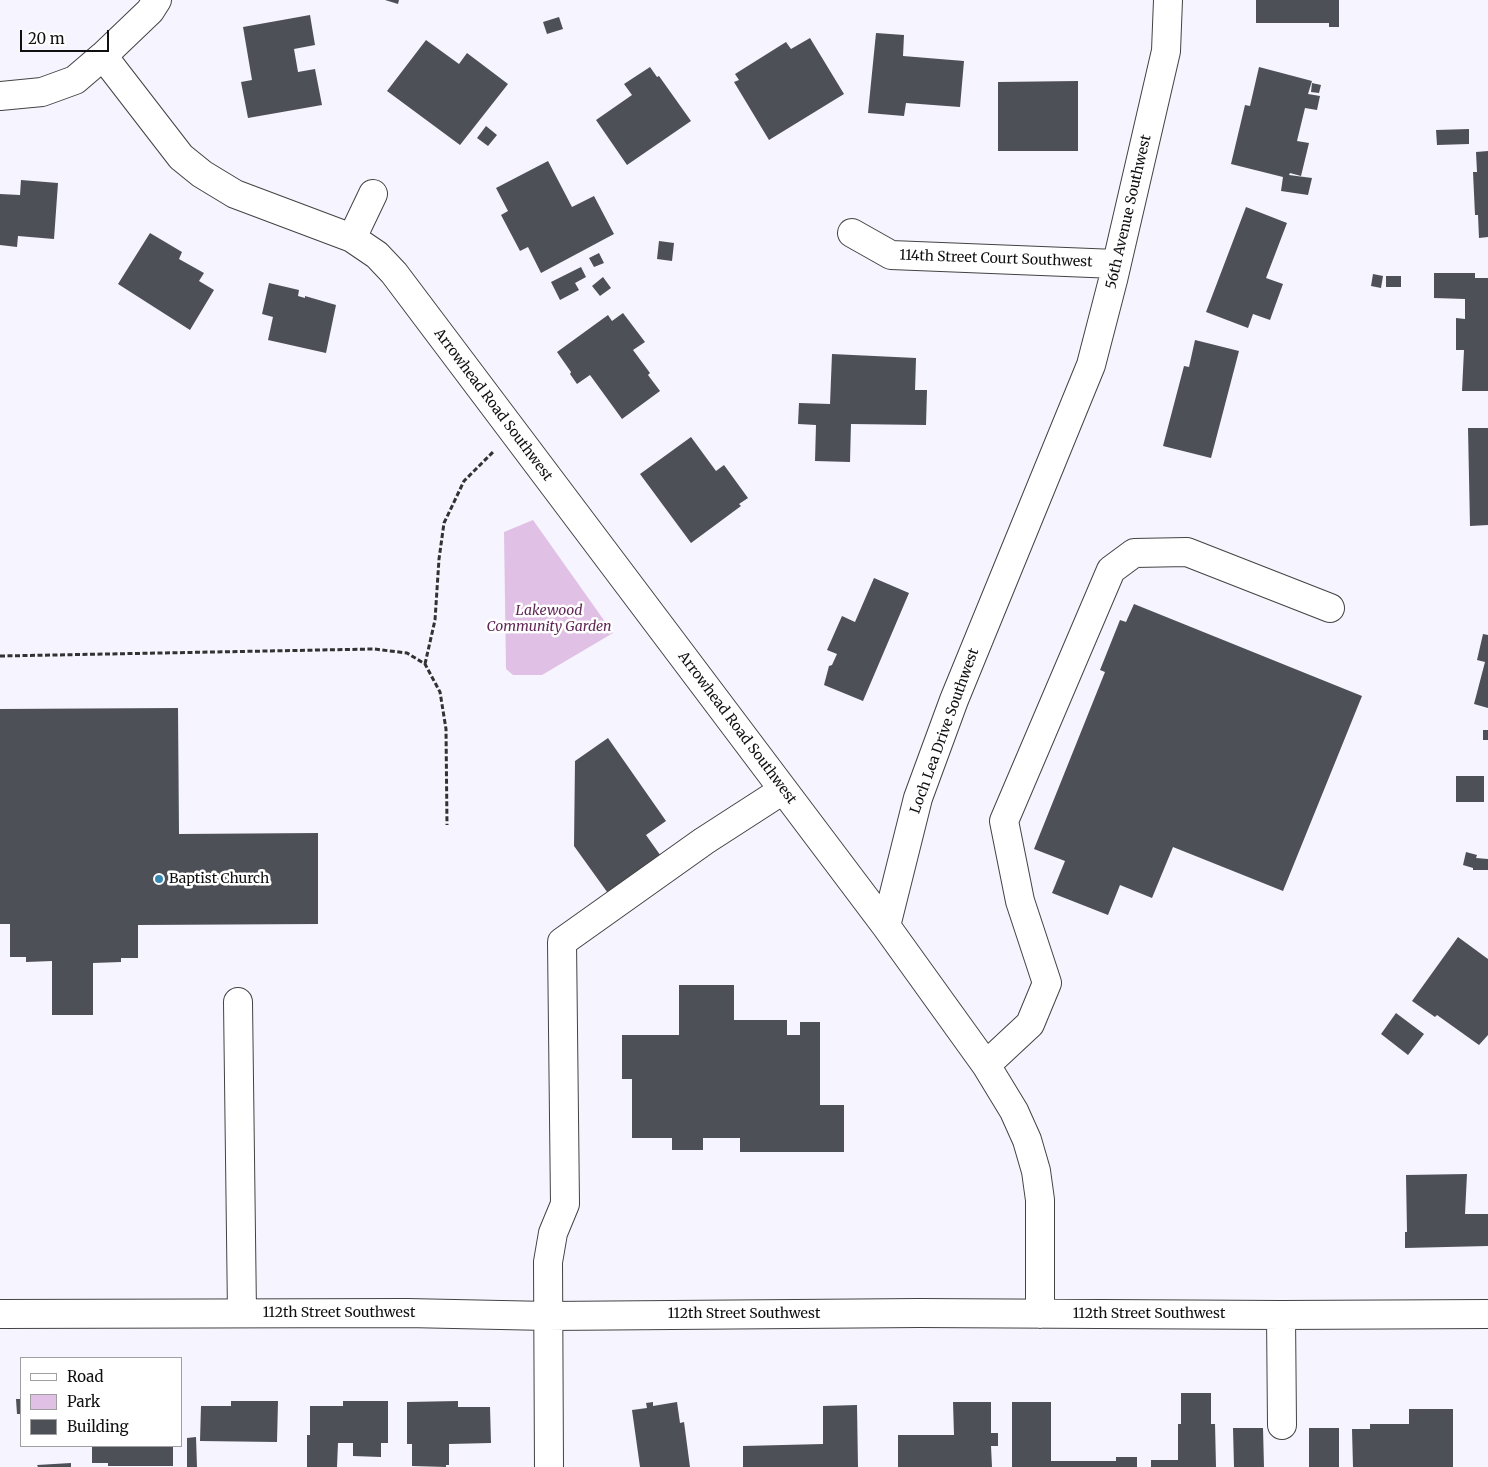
<!DOCTYPE html>
<html>
<head>
<meta charset="utf-8">
<style>
  body { margin:0 }
  #map { position:relative; width:1488px; height:1467px; overflow:hidden; background:#f6f4fe; font-family:Merriweather,serif }
  canvas { display:block }
  .legend { position:absolute; left:20px; top:1357px; width:162px; height:90px; box-sizing:border-box; background:#fff; border:1px solid #9f9f9f; margin:0; padding:6px 9px; list-style:none; font-size:15px; color:#101010 }
  .legend li { display:flex; align-items:center; gap:10px; height:25px }
  .legend b { width:25px; border:1px solid #9f9f9f }
  .scale { position:absolute; left:20px; top:30px; width:89px; height:22px; box-sizing:border-box; border:2px solid #101010; border-top:0; padding-left:6px; font-size:15px; line-height:18px; white-space:nowrap; color:#101010; -webkit-text-stroke:4px #fff; paint-order:stroke }
</style>
</head>
<body>
<div id="map">
<canvas width="1488" height="1467"></canvas>
<ul class="legend">
<li><b style="height:6px;background:#fff"></b>Road</li>
<li><b style="height:14px;background:#e0c1e5"></b>Park</li>
<li><b style="height:14px;background:#4d5057"></b>Building</li>
</ul>
<div class="scale">20 m</div>
</div>
<script>
const context = document.querySelector('canvas').getContext('2d');
context.lineJoin = 'round';
function paint(path, color) {
  context.fillStyle = color;
  context.fill(path, 'evenodd');
}
function toPath(rows) {
  const path = new Path2D();
  for (const r of rows) {
    path.moveTo(r[0], r[1]);
    for (let i = 2; i < r.length; i += 2) path.lineTo(r[i], r[i + 1]);
  }
  return path;
}
function strokePath(path, color, width, dash) {
  context.strokeStyle = color;
  context.lineWidth = width;
  context.lineCap = dash ? 'butt' : 'round';
  context.setLineDash(dash || []);
  context.stroke(path);
}
function label(font, color, halo, rows, align = 'center') {
  context.font = font + ' Merriweather,serif';
  context.lineWidth = 5;
  context.setLineDash([]);
  context.textBaseline = 'middle';
  context.strokeStyle = halo;
  context.fillStyle = color;
  for (const [text, x, y, turn = 0] of rows) {
    context.save();
    context.translate(x, y);
    context.rotate((+turn || 0) * Math.PI / 180);
    context.textAlign = isNaN(turn) ? turn : align;
    if (halo) context.strokeText(text, 0, 0);
    context.fillText(text, 0, 0);
    context.restore();
  }
}
const green = toPath([
  [533,520,613,633,542,675,513,675,506,669,504,532]
]);
const building = toPath([
  [385,0,399,0,398,4],
  [1256,0,1339,0,1339,27,1329,27,1329,23,1256,23],
  [310,15,315,45,294,49,298,72,315,69,322,105,248,118,241,82,252,80,243,27],
  [559,17,563,29,547,34,543,22],
  [876,33,904,35,903,56,964,61,960,107,906,103,904,116,868,113],
  [810,38,844,94,769,140,734,82,739,80,735,74,786,42,791,49],
  [426,40,459,64,467,53,508,84,460,145,387,91],
  [650,67,657,77,659,76,691,121,627,165,596,120,632,95,624,84],
  [1259,67,1312,81,1308,94,1320,96,1317,110,1305,108,1297,141,1309,143,1301,176,1290,173,1289,175,1312,178,1308,195,1281,191,1283,177,1231,164,1245,105,1250,106],
  [1078,81,1078,151,998,151,998,82],
  [1312,83,1321,85,1319,93,1311,92],
  [486,126,497,135,488,146,477,138],
  [1469,129,1469,144,1437,145,1436,130],
  [1488,151,1488,237,1479,238,1478,215,1475,215,1473,172,1477,172,1476,152],
  [548,161,572,207,594,196,614,234,541,273,528,247,520,251,501,215,508,211,496,188],
  [21,180,58,183,54,239,18,236,17,247,0,245,0,194,20,195],
  [1246,207,1287,223,1266,278,1283,284,1270,320,1253,314,1248,328,1206,312],
  [150,233,182,252,179,259,204,273,199,281,214,290,190,330,118,284],
  [659,241,674,243,672,261,657,259],
  [599,253,604,263,594,267,589,258],
  [581,267,586,277,575,283,579,290,560,300,551,282],
  [1434,273,1475,273,1475,278,1488,278,1488,391,1462,391,1464,350,1456,350,1456,318,1465,319,1465,299,1434,298],
  [1373,274,1383,276,1381,288,1371,286],
  [1386,276,1401,276,1401,287,1386,287],
  [603,277,611,288,600,296,592,286],
  [269,283,299,290,298,296,305,298,305,296,336,305,326,353,268,340,273,317,262,314],
  [623,313,645,342,633,350,650,373,648,375,660,391,622,419,590,375,577,384,570,374,571,372,557,352,608,315,612,321],
  [1195,340,1239,351,1211,458,1163,446,1184,366,1189,367],
  [832,354,916,358,915,390,927,390,926,425,851,424,850,462,815,461,816,425,798,424,799,403,830,404],
  [1468,428,1488,428,1488,525,1470,526],
  [691,437,716,471,724,465,748,498,739,504,741,506,691,543,640,474],
  [874,578,909,593,863,701,824,685,829,666,832,665,837,654,827,650,842,616,855,622],
  [1134,604,1362,696,1283,891,1173,847,1152,898,1120,885,1108,915,1052,893,1065,861,1034,849,1105,672,1100,670,1120,620,1126,622],
  [1483,634,1488,635,1488,708,1474,704,1485,662,1477,660],
  [178,708,179,834,318,833,318,924,138,925,138,958,121,958,121,962,93,963,93,1015,52,1015,52,961,26,962,26,957,10,957,10,924,0,924,0,709],
  [1483,730,1488,730,1488,740,1483,740],
  [608,738,666,821,646,835,663,859,610,896,574,846,575,761],
  [1456,776,1484,776,1484,802,1456,802],
  [1466,852,1477,855,1476,858,1488,859,1488,870,1473,870,1473,868,1463,865],
  [1458,937,1488,959,1488,1035,1479,1045,1437,1015,1435,1017,1412,1001],
  [679,985,734,985,734,1020,787,1020,787,1035,800,1035,800,1022,820,1022,820,1105,844,1105,844,1152,740,1152,740,1138,703,1138,703,1150,672,1150,672,1138,632,1138,632,1079,622,1079,622,1035,679,1035],
  [1396,1013,1424,1034,1408,1055,1381,1034],
  [1467,1174,1465,1214,1488,1214,1488,1246,1405,1248,1405,1232,1407,1232,1406,1175],
  [1181,1393,1211,1393,1211,1424,1215,1424,1216,1467,1151,1467,1151,1460,1178,1460,1178,1424,1181,1424],
  [16,1399,21,1399,21,1414,17,1414],
  [231,1401,278,1401,277,1442,200,1441,201,1406,231,1406],
  [343,1401,388,1401,388,1443,381,1443,381,1457,353,1456,353,1443,338,1443,337,1467,307,1467,307,1435,310,1435,310,1406,343,1406],
  [458,1401,458,1407,490,1407,491,1443,449,1444,449,1465,446,1465,446,1467,412,1466,412,1444,407,1444,407,1402],
  [653,1402,653,1406,677,1402,680,1423,684,1422,690,1467,640,1467,632,1410,647,1408,646,1403],
  [953,1402,991,1402,991,1433,998,1433,998,1446,991,1446,992,1467,898,1467,898,1435,954,1435],
  [1012,1402,1051,1402,1051,1461,1116,1461,1116,1457,1137,1457,1137,1467,1012,1467],
  [857,1405,858,1467,743,1467,743,1446,823,1444,823,1406],
  [1409,1409,1453,1409,1453,1467,1353,1467,1352,1429,1370,1429,1370,1424,1409,1424],
  [1233,1428,1263,1428,1264,1467,1234,1467],
  [1309,1428,1339,1428,1339,1467,1309,1467],
  [196,1437,197,1467,187,1467,187,1438],
  [92,1446,173,1446,173,1466,108,1466,108,1463,92,1463],
  [71,1463,71,1467,38,1467,37,1465]
]);
const path = toPath([
  [0,656,374,649,407,653,425,664,440,692,446,729,447,825],
  [425,664,435,620,439,559,444,523,464,481,494,451]
]);
const minor = toPath([
  [103,56,181,157,202,174,235,194,352,238,377,255,394,273,886,926,986,1065,1014,1111,1027,1140,1036,1171,1040,1200,1040,1314],
  [0,96,42,92,75,80,103,56,150,11,157,0],
  [852,233,891,255,1116,264],
  [352,238,373,194],
  [886,926,918,798,954,700,1091,365,1113,280,1166,51,1168,0],
  [238,1002,242,1313],
  [986,1065,1030,1024,1047,983,1020,901,1004,821,1111,570,1134,553,1187,552,1330,608],
  [0,1314,407,1313,548,1316,919,1313,1281,1315,1488,1314],
  [1281,1315,1282,1425],
  [549,1467,548,1262,553,1233,565,1204,562,942,704,841,783,790]
]);
const markers = [
  [159,879,5,"#3787b0"]
];
const streetNames = [
  ["56th Avenue Southwest",1129,212,-77],
  ["114th Street Court Southwest",996,259,2],
  ["Arrowhead Road Southwest",493,405,53],
  ["Arrowhead Road Southwest",737,728,53],
  ["Loch Lea Drive Southwest",945,731,-70],
  ["112th Street Southwest",339,1313],
  ["112th Street Southwest",744,1314],
  ["112th Street Southwest",1149,1314]
];
const parkNames = [
  ["Lakewood",549,611],
  ["Community Garden",549,627]
];
const poiNames = [
  ["Baptist Church",169,879]
];
paint(green, '#e0c1e5');
paint(building, '#4d5057');
strokePath(minor, '#434343', 30);
strokePath(path, '#323232', 3, [5, 2.5]);
strokePath(minor, '#fff', 28);
for (const [x, y, r, color] of markers) {
  const dot = new Path2D();
  dot.arc(x, y, r, 0, 2 * Math.PI);
  context.fillStyle = color;
  context.fill(dot);
  strokePath(dot, '#fff', 2);
}
label('14px', '#101010', '#fff', streetNames);
label('italic 14px', '#612756', '#fff', parkNames);
label('14px', '#101010', '#fff', poiNames, 'left');
</script>
</body>
</html>
